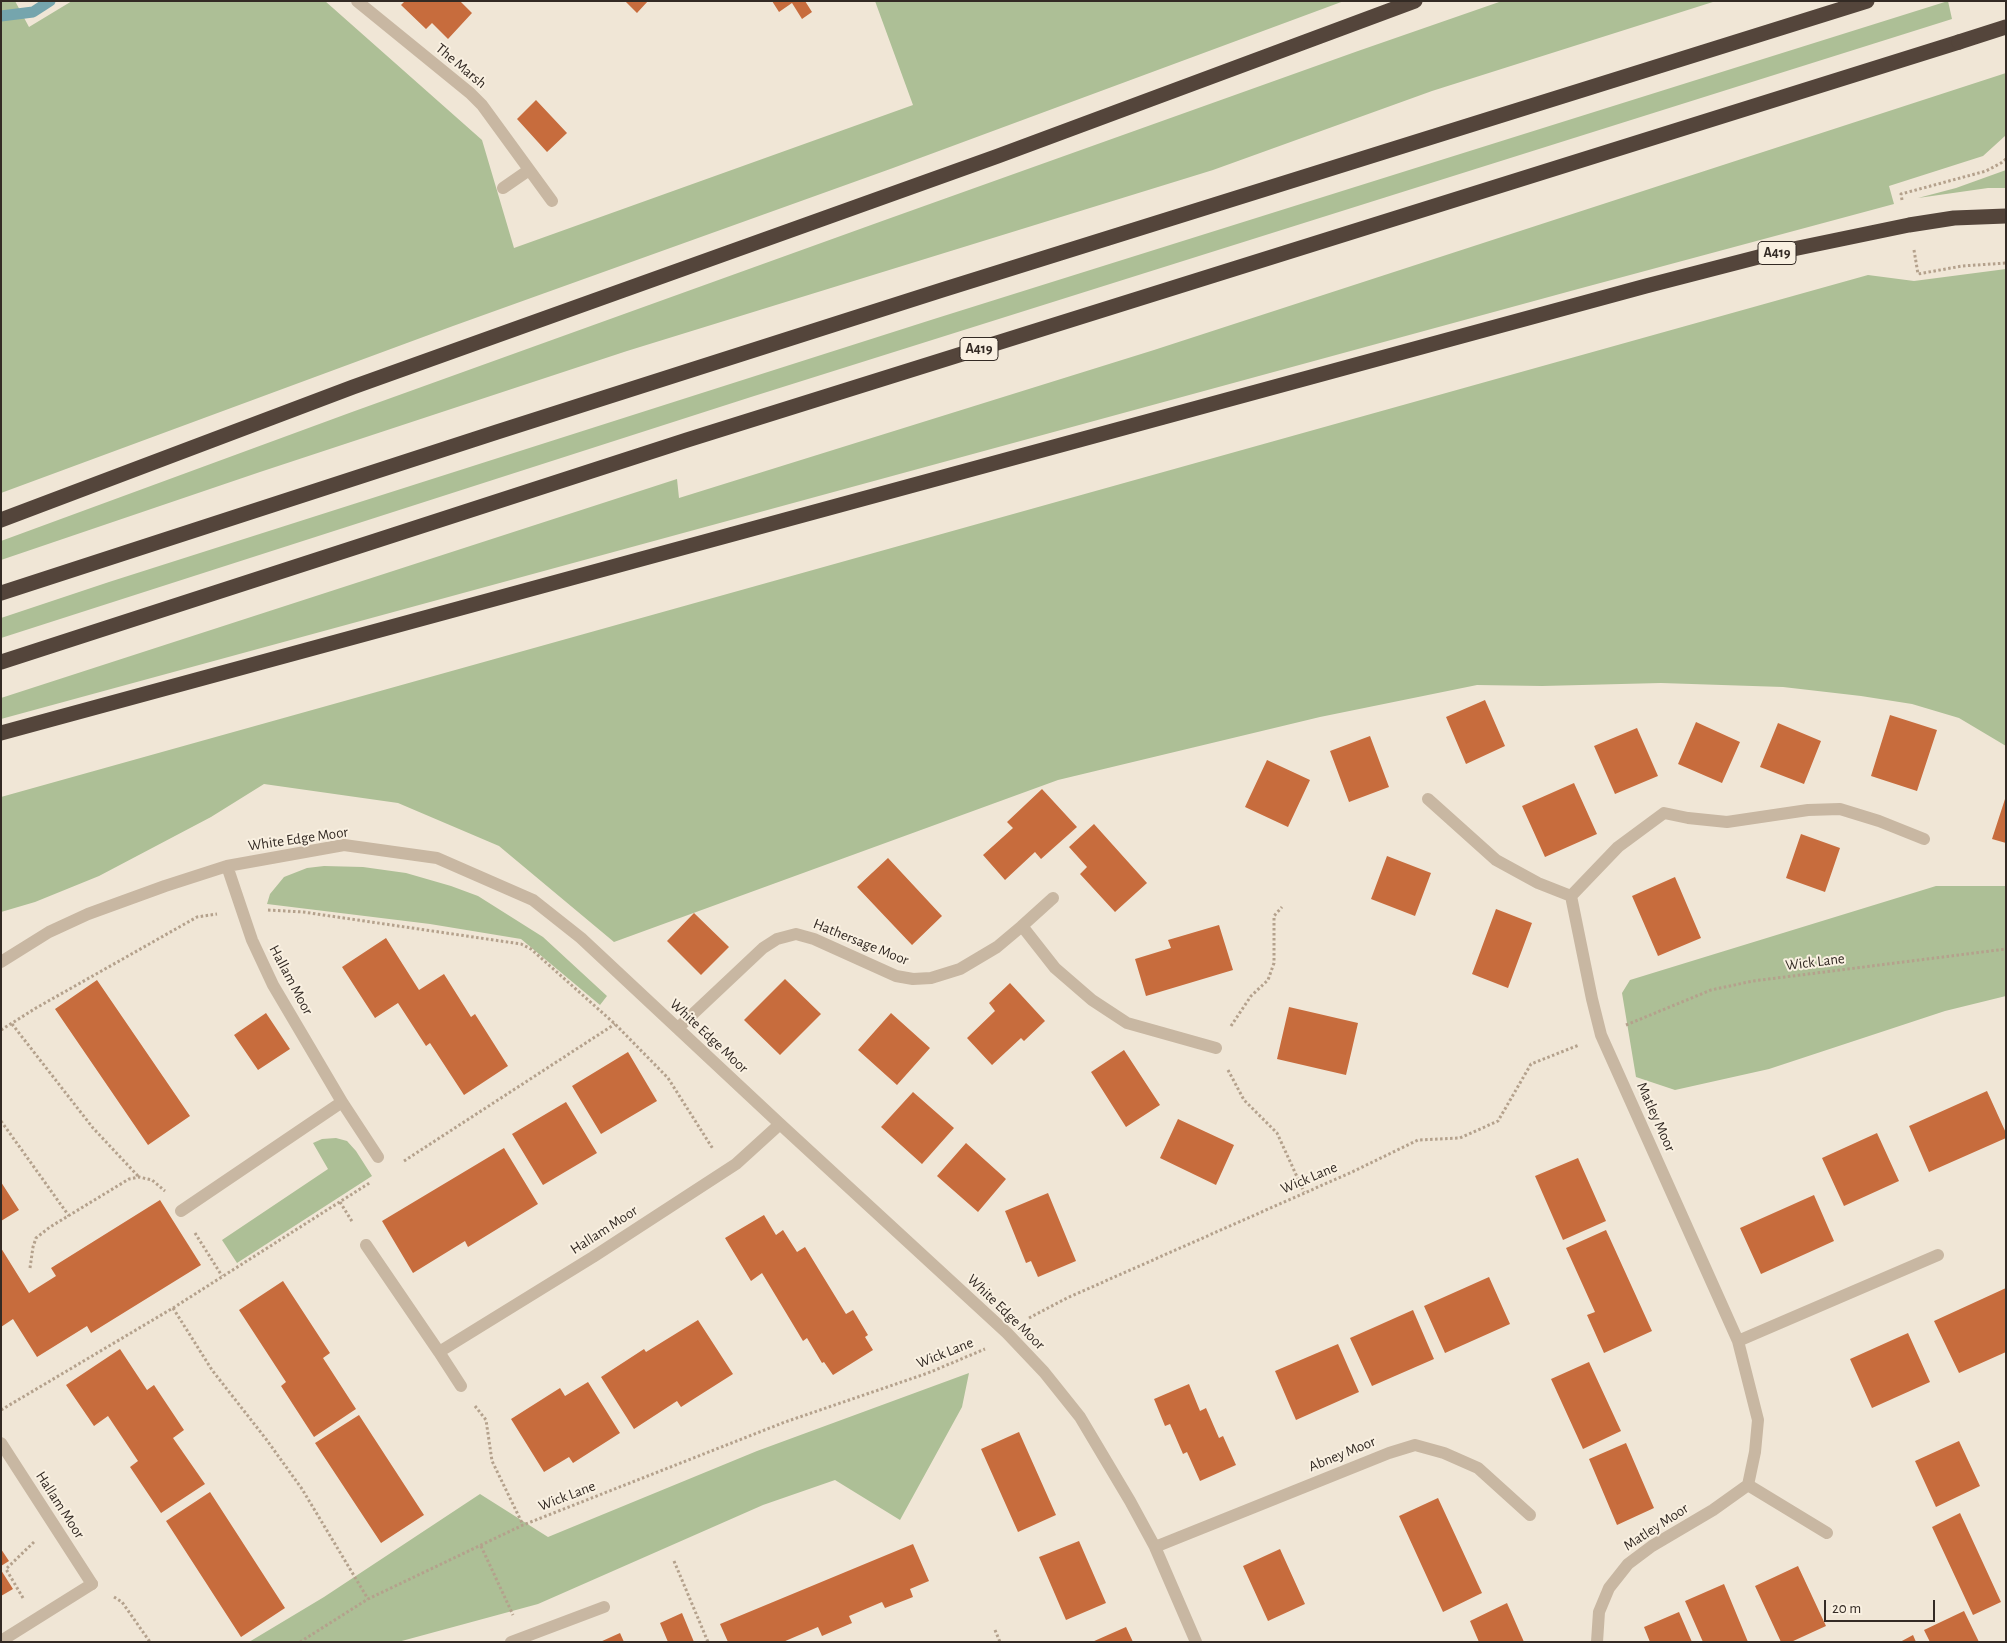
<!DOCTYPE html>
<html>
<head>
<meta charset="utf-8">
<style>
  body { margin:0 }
  #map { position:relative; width:2007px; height:1643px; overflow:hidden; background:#f0e6d6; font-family:"Alegreya Sans",sans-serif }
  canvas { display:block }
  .frame { position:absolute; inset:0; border:2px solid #332a24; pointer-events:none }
  .scale { position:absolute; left:1824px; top:1600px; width:111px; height:22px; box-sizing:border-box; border:2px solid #332a24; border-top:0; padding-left:6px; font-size:15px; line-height:18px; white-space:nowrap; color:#332a24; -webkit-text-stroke:4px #f9f0e1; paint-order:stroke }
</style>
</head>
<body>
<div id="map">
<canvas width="2007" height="1643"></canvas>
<div class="frame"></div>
<div class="scale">20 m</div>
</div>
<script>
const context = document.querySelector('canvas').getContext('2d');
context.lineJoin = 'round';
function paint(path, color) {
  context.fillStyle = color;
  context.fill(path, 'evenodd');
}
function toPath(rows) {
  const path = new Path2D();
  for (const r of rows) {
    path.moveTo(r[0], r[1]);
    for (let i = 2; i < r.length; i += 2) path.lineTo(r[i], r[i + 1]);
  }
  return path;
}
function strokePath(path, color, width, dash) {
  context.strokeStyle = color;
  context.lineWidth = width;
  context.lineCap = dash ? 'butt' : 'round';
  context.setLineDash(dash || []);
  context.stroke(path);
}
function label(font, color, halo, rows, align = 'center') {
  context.font = font + ' "Alegreya Sans",sans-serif';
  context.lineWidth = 4;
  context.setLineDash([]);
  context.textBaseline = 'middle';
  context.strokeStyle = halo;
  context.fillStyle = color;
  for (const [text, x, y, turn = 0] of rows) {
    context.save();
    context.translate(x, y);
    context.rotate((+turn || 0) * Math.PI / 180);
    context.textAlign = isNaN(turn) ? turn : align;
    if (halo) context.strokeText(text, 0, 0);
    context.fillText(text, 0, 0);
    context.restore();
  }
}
const green = toPath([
  [1,1,15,1,29,27,72,1,325,1,482,140,514,248,913,105,875,1,1344,1,893,168,453,326,1,493],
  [1502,1,1716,1,1432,91,1213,170,627,351,260,472,1,560,1,541,352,412,885,220,1358,51],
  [1948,1,1952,19,751,397,1,638,1,618,109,582,934,319],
  [2006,73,2005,136,1983,156,1889,186,1894,204,1578,289,1,719,1,698,677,479,679,498,1154,350],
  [2006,170,2006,188,1988,188,1918,198,1956,188],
  [2006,269,2006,746,1959,718,1912,704,1861,696,1783,687,1661,683,1542,686,1477,685,1320,717,1058,780,614,942,499,846,398,803,264,784,211,817,99,876,35,902,1,912,1,797,1868,275,1914,281],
  [324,866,363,867,406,873,451,886,478,896,543,937,607,996,600,1005,521,939,430,924,267,904,270,894,284,877,307,868],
  [1936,886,2006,886,2006,996,1945,1011,1769,1069,1675,1090,1636,1077,1622,993,1630,980],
  [336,1138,347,1141,356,1151,372,1176,237,1263,222,1240,328,1169,313,1143,322,1139],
  [969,1373,962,1407,900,1520,835,1480,763,1505,538,1604,398,1642,249,1642,324,1597,480,1494,548,1537,757,1451]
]);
const stream = toPath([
  [1,16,33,12,50,1]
]);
const building = toPath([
  [405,1,460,1,472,13,448,39,432,23,426,29,401,5],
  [625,1,648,1,637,13],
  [772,1,805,1,812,12,802,19,792,3,779,12],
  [536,100,567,133,547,152,517,119],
  [1485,700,1505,746,1466,764,1446,717],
  [1890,715,1937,730,1917,791,1871,776],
  [1696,722,1740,742,1722,783,1678,764],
  [1778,723,1821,741,1804,784,1760,767],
  [1637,728,1658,776,1615,794,1594,746],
  [1370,736,1389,787,1349,802,1330,751],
  [1267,760,1310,780,1288,827,1245,807],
  [1574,783,1597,834,1545,857,1522,806],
  [1042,789,1077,827,1041,859,1035,852,1005,880,983,855,1013,828,1007,822],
  [2005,799,2006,799,2006,843,1992,839],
  [1094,824,1147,883,1115,912,1080,874,1087,867,1069,847],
  [1801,834,1840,848,1825,892,1786,878],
  [1387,856,1431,873,1415,916,1371,899],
  [888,858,942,916,912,945,857,887],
  [1675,877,1701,938,1658,956,1632,896],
  [1496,909,1532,923,1508,988,1472,974],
  [694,913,729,947,701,975,667,941],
  [1219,925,1233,970,1146,996,1135,959,1171,948,1168,940],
  [386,938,419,990,444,974,471,1017,475,1014,508,1066,464,1095,430,1043,426,1046,398,1003,375,1018,342,967],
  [785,979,821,1014,780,1055,744,1020],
  [97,980,190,1116,148,1145,55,1009],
  [1010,983,1045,1021,1024,1041,1021,1038,992,1065,967,1038,995,1011,989,1003],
  [1289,1007,1358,1023,1346,1075,1277,1059],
  [266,1013,290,1049,258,1070,234,1035],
  [891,1013,930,1048,897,1085,858,1050],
  [1124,1050,1160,1105,1126,1127,1091,1072],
  [628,1052,657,1101,601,1134,572,1086],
  [1987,1091,2006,1133,2006,1138,1929,1172,1909,1126],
  [913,1092,954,1128,922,1164,881,1127],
  [566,1102,597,1153,543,1185,512,1134],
  [1178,1119,1234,1145,1216,1185,1160,1158],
  [1877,1133,1899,1181,1844,1206,1822,1158],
  [966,1143,1006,1179,978,1212,937,1176],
  [504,1148,538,1204,468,1247,465,1241,413,1273,382,1221],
  [1578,1158,1606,1221,1563,1240,1535,1176],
  [1,1182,19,1210,1,1221],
  [1048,1193,1076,1261,1038,1277,1031,1261,1026,1263,1005,1211],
  [1814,1195,1834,1241,1761,1274,1740,1228],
  [160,1200,201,1265,91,1333,87,1326,37,1357,13,1319,1,1327,1,1248,29,1293,56,1276,51,1268],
  [764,1215,776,1235,783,1230,797,1252,805,1247,846,1314,853,1310,868,1335,865,1337,873,1350,833,1375,824,1362,822,1363,807,1338,803,1341,762,1273,751,1281,725,1238],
  [1606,1230,1652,1331,1604,1353,1587,1315,1595,1312,1566,1248],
  [1489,1277,1510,1324,1445,1353,1424,1306],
  [283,1281,330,1353,323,1358,356,1409,314,1437,281,1386,286,1382,239,1310],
  [2006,1288,2006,1352,1959,1373,1934,1321],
  [1413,1310,1434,1359,1372,1386,1350,1338],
  [698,1320,733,1374,681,1407,677,1401,634,1429,601,1377,644,1349,646,1352],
  [1908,1333,1930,1382,1872,1408,1850,1359],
  [1338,1344,1359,1392,1296,1420,1275,1371],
  [120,1349,147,1390,154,1385,184,1430,173,1438,205,1484,161,1513,130,1467,138,1461,108,1416,94,1426,66,1385],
  [1589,1362,1621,1431,1583,1449,1551,1379],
  [588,1382,620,1433,573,1463,569,1457,544,1472,511,1419,560,1388,565,1396],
  [1189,1384,1200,1411,1206,1408,1219,1438,1223,1436,1236,1465,1200,1481,1187,1452,1183,1454,1170,1424,1165,1426,1154,1399],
  [359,1415,424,1515,381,1543,315,1443],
  [1019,1432,1056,1515,1018,1532,981,1449],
  [1959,1441,1980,1486,1936,1507,1915,1461],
  [1626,1443,1654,1508,1617,1525,1589,1459],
  [210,1492,285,1608,241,1637,166,1521],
  [1438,1498,1482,1593,1443,1612,1399,1516],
  [1960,1513,2001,1602,1973,1615,1932,1527],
  [1079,1541,1106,1603,1066,1620,1039,1557],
  [913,1544,929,1581,910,1589,913,1597,885,1608,882,1602,849,1616,852,1623,822,1636,818,1627,783,1642,728,1642,720,1624],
  [1,1549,9,1561,1,1566],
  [1280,1549,1305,1604,1268,1621,1243,1566],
  [1798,1566,1826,1626,1791,1642,1781,1642,1755,1586],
  [1,1570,13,1589,1,1596],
  [1724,1584,1748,1642,1703,1642,1685,1601],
  [1507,1603,1524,1642,1479,1642,1470,1621],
  [1964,1611,1979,1642,1930,1642,1924,1630],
  [1679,1612,1692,1642,1650,1642,1644,1627],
  [682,1613,694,1642,668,1642,660,1623],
  [1126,1627,1133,1642,1092,1642],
  [620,1633,624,1642,600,1642],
  [1913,1635,1916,1642,1900,1642]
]);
const path = toPath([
  [1902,200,1901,194,1986,171,2001,163,2006,159],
  [1914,250,1918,274,1962,266,2006,263],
  [268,910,303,912,521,944,531,949,615,1024,668,1078,713,1149],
  [12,1024,93,1128,138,1176],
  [1626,1025,1711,990,1753,981,2006,949],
  [1231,1026,1251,996,1268,980,1274,963,1274,916,1282,907],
  [1,1030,36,1008,197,917,217,914],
  [1228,1070,1244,1100,1277,1133,1304,1192],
  [1,1121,69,1216],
  [404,1161,615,1024],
  [340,1202,353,1223],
  [195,1233,222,1276],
  [30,1268,33,1247,36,1238,50,1227,129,1179,139,1177,152,1180,165,1191],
  [173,1308,212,1370,266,1439,302,1489,368,1599],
  [1029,1318,1067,1298,1352,1172,1418,1140,1460,1138,1498,1121,1531,1064,1579,1045],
  [475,1406,486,1420,492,1461,523,1525],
  [1,1410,173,1308,371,1182],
  [481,1546,513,1615],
  [674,1561,708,1642],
  [114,1597,122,1602,150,1642],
  [23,1598,6,1569,34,1542],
  [995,1630,1000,1642],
  [300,1642,368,1599,523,1525,785,1422,928,1373,985,1349]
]);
const lane = toPath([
  [1,1641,92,1584],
  [511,1642,604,1607]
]);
const street = toPath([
  [357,1,470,93,482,105,552,201],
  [503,188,529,170],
  [1428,799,1496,860,1538,883,1571,896],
  [1571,896,1592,999,1601,1035,1738,1341,1758,1420,1755,1452,1748,1485,1713,1510,1652,1546,1628,1564,1609,1588,1599,1612,1597,1642],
  [1571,896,1618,847,1664,813,1688,818,1727,822,1808,810,1840,809,1879,821,1924,839],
  [1022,926,1053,898],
  [1,962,49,932,88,914,165,886,227,866,344,845,437,858,533,900,581,938,780,1124,1007,1333,1044,1372,1080,1417,1130,1501,1155,1547,1196,1642],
  [678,1028,763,948,777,939,796,934,814,939,896,976,913,979,931,978,960,969,997,947,1022,926,1055,968,1092,1000,1127,1023,1216,1048],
  [342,1102,378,1157],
  [181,1211,342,1102,273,985,252,940,227,866],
  [366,1245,439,1352,593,1257,736,1164,780,1124],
  [1738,1341,1938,1255],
  [439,1352,461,1386],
  [1,1443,92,1584],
  [1748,1485,1827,1533],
  [1155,1547,1389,1453,1415,1445,1444,1453,1478,1468,1530,1515]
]);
const highway = toPath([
  [1,520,353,387,998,156,1415,1],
  [1,593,497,432,942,290,1867,1],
  [1,662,687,440,1959,42],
  [1,733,1646,286,1774,253,1909,225,1954,218,2006,216]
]);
const highwayBridge = toPath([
  [1959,42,2006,27]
]);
const shields = [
  [1777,253,38],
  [979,349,38]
];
const shieldNames = [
  ["A419",1777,253],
  ["A419",979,349]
];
const streetNames = [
  ["The Marsh",461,66,40],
  ["White Edge Moor",298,839,-8],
  ["Hathersage Moor",861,942,22],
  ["Wick Lane",1815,962,-7],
  ["Hallam Moor",291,980,62],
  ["White Edge Moor",709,1036,43],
  ["Matley Moor",1656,1117,66],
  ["Wick Lane",1309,1178,-23],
  ["Hallam Moor",604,1230,-33],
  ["White Edge Moor",1006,1312,44],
  ["Wick Lane",945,1353,-22],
  ["Abney Moor",1342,1454,-22],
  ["Wick Lane",567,1496,-21],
  ["Hallam Moor",60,1505,57],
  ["Matley Moor",1656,1527,-33]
];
paint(green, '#adbf96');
strokePath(stream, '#75a5ad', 11);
paint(building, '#c76c3d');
strokePath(path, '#b4a18c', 3, [2.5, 2.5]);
strokePath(lane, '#c8b7a2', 12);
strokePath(street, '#c8b7a2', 12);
strokePath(highway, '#54453b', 15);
strokePath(highwayBridge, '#54453b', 15);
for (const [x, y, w] of shields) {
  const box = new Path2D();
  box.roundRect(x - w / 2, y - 11.5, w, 23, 4);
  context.fillStyle = '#f9f0e1';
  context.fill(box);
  strokePath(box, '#332a24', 1);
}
label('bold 14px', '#332a24', null, shieldNames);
label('15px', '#332a24', '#f9f0e1', streetNames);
</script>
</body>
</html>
